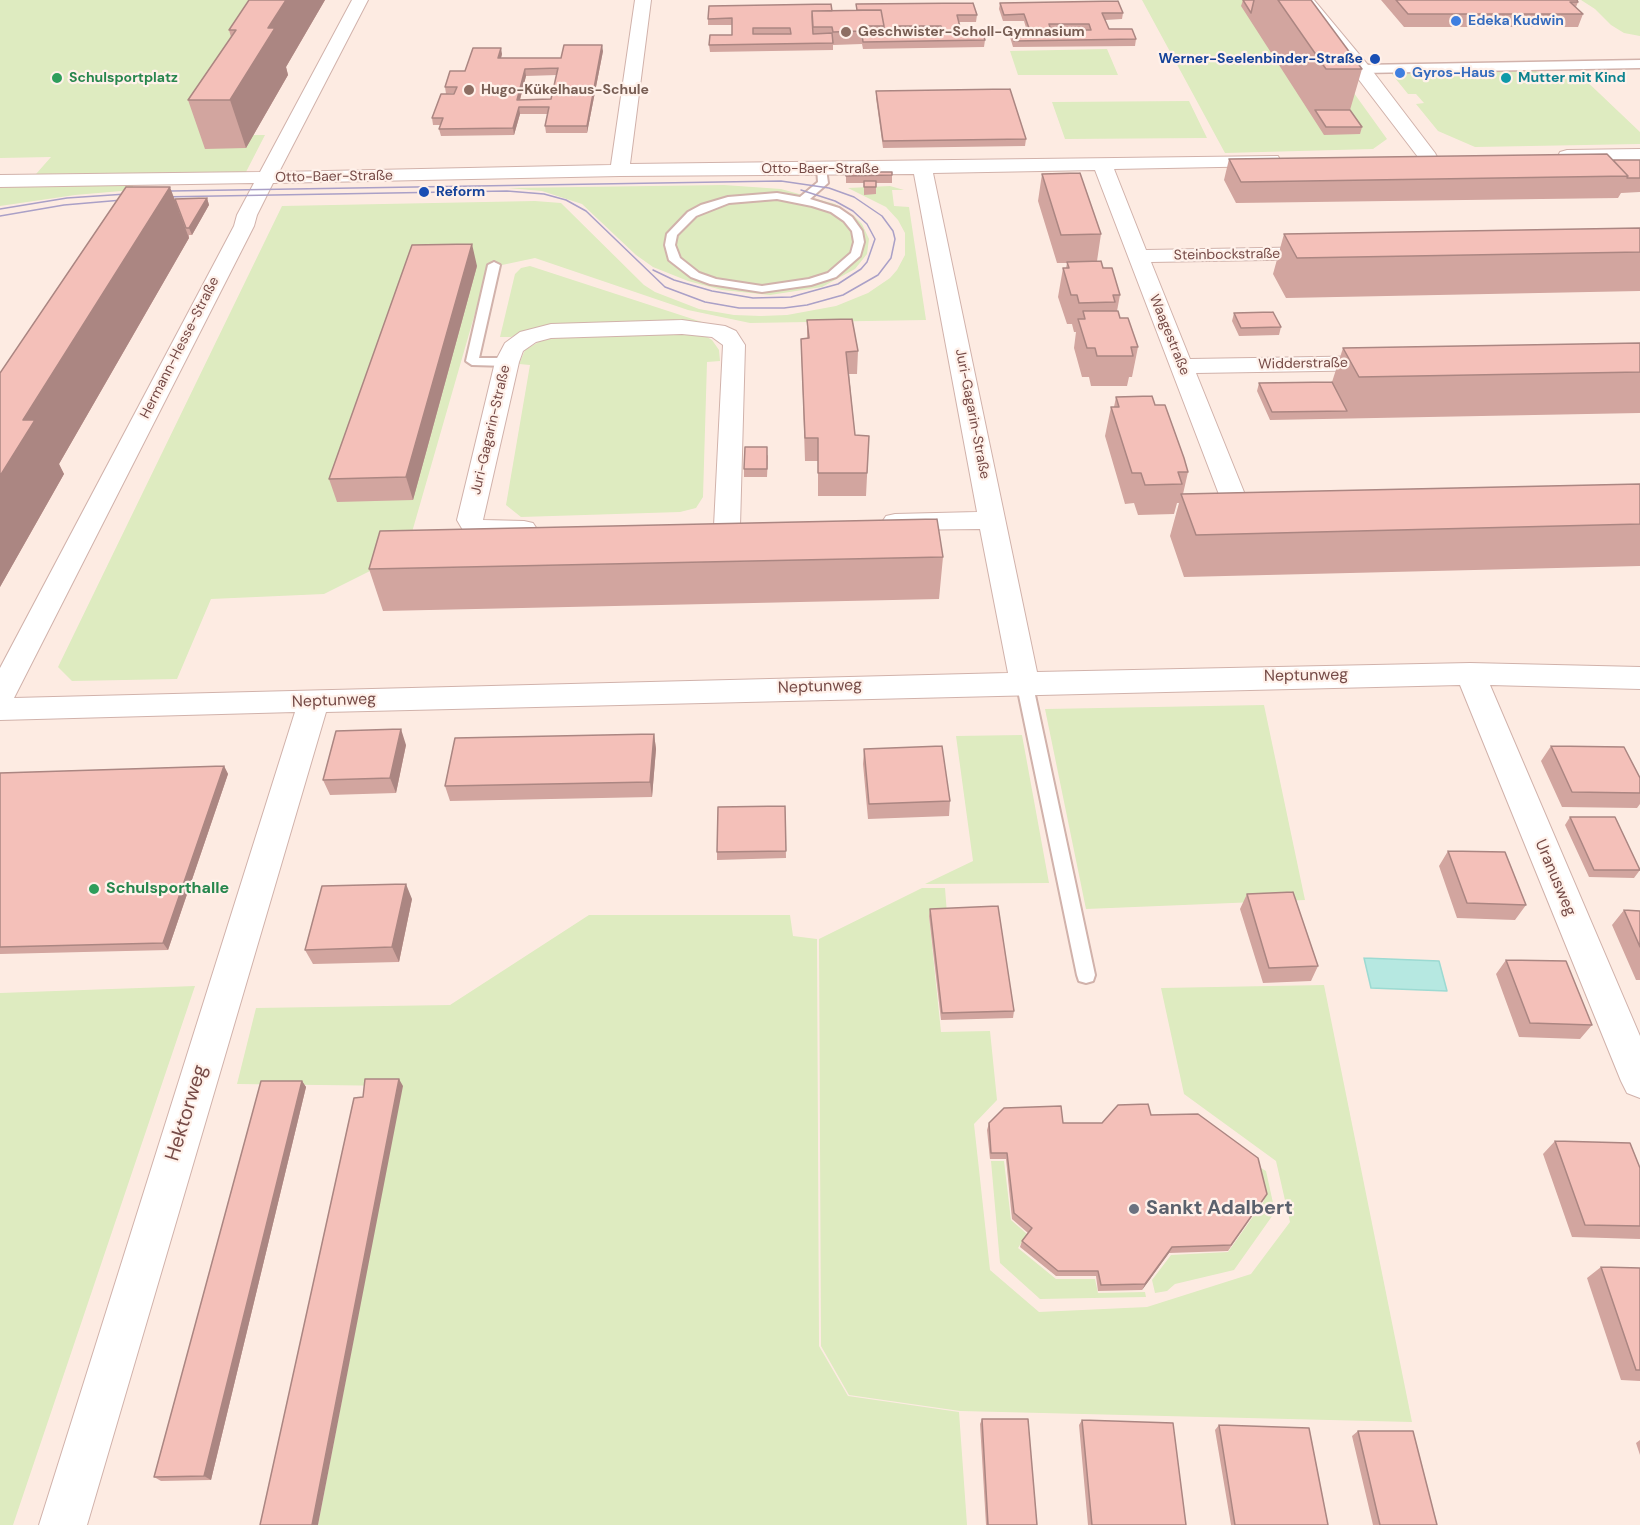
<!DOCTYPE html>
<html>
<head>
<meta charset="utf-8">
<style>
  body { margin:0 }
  canvas { display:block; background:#fdebe2 }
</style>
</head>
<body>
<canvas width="1640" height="1525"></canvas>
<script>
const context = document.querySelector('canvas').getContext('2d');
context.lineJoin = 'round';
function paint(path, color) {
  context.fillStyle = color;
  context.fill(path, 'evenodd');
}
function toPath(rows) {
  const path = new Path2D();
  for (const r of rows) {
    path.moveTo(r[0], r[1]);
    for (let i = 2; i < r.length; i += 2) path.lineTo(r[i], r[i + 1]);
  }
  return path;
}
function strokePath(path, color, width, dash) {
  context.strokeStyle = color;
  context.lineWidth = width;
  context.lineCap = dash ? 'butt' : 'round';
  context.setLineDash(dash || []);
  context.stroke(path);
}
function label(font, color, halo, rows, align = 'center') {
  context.font = font + ' "DM Sans",sans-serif';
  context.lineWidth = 4.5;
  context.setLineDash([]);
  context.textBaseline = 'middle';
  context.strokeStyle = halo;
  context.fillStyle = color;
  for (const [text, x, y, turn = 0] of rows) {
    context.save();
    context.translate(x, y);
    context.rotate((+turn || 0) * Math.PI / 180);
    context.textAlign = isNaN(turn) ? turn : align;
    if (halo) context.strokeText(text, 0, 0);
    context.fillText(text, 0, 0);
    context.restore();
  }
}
const green = toPath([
  [0,0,291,0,244,76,250,76,254,135,265,135,246,172,36,174,51,157,0,158],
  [1142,0,1287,0,1387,139,1373,149,1225,153],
  [1581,0,1640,0,1640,36,1624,33,1611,25,1595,9],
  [1107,49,1118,75,1018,75,1010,51],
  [1536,71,1543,76,1579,74,1640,132,1640,144,1475,147,1438,131,1416,104,1424,103,1416,94,1408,94,1391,73],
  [1189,101,1207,138,1065,139,1052,102],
  [0,184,132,184,133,186,133,190,75,195,0,206],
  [724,185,781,189,835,204,854,216,862,224,869,239,867,254,855,269,822,287,770,295,722,290,688,281,653,267,636,255,582,204,542,191,508,188],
  [890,186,904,190,892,190,894,206,909,207,926,320,750,323,688,310,535,258,488,268,406,553,324,594,211,599,177,679,72,681,58,667,282,206,535,201,561,203,644,285,655,292,699,309,734,315,761,316,787,315,836,306,868,293,890,278,897,270,905,255,905,233,898,220,886,207,848,188],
  [530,266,708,324,543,326,526,330,511,337,500,337,515,274,521,268],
  [682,331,702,334,712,340,719,350,720,361,707,362,703,497,696,508,680,512,521,517,506,505,530,365,519,364,525,350,542,340,557,336],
  [1264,705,1305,900,1086,909,1045,709],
  [1022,735,1049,883,925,884,973,861,956,736],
  [922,888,945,888,947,914,929,916,941,1032,990,1031,997,1100,974,1124,990,1270,1039,1312,1147,1307,1251,1274,1290,1222,1276,1161,1184,1094,1161,988,1324,985,1412,1422,960,1411,849,1395,821,1346,819,939],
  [589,915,790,915,793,936,817,939,819,1346,848,1396,959,1412,967,1525,318,1525,402,1086,237,1084,256,1008,450,1005],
  [195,986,13,1525,0,1525,0,993],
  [991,1161,1004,1161,1011,1220,1027,1234,1018,1248,1056,1279,1095,1279,1098,1293,1145,1292,1146,1297,1040,1299,1000,1263],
  [1256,1165,1266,1171,1275,1212,1234,1270,1175,1284,1167,1291,1155,1293,1152,1280,1171,1255,1228,1252,1264,1201]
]);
const water = toPath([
  [1364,958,1439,961,1447,991,1371,988,1364,958]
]);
const service = toPath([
  [817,167,826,169,828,183,810,199,839,208,852,217,862,231,864,242,860,256,836,277,811,285,762,292,710,284,691,277,669,260,665,245,667,234,688,212,701,205,728,197,777,193,800,197,818,182,817,167],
  [777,199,812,206,831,212,844,221,852,231,854,242,851,253,828,273,809,279,762,286,716,279,699,273,680,258,675,245,677,235,696,216,729,203,777,199],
  [494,262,500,265,479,358,507,358,513,362,507,366,472,365,466,361,488,265,494,262],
  [1024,675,1030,677,1032,681,1095,975,1093,981,1086,983,1079,981,1077,975,1016,681,1018,677,1024,675]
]);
const pedestrian = toPath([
  [1640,60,1640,68,1362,73,1356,69,1362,65,1640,60]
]);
const minor = toPath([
  [352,0,368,0,279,172,611,165,635,0,651,0,630,164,1278,156,1280,160,1278,164,1271,166,1114,169,1146,250,1323,247,1330,249,1333,253,1330,257,1323,259,1151,262,1190,359,1381,356,1389,358,1393,363,1389,368,1381,370,1196,373,1246,497,1265,497,1274,499,1278,505,1274,511,1265,513,1236,513,1227,511,1223,505,1095,170,933,173,1037,672,1470,663,1640,667,1640,689,1490,685,1640,1036,1640,1098,1627,1093,1621,1081,1460,685,326,712,87,1525,39,1525,295,712,0,720,0,668,234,226,237,215,254,183,0,187,0,175,260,172,352,0],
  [914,174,977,512,895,514,886,516,882,522,886,528,895,530,980,529,1008,673,14,698,254,226,257,215,273,183,620,176,914,174],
  [1298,0,1314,0,1368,65,1435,153,1437,157,1435,161,1421,161,1298,0],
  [1640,149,1640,161,1567,162,1560,160,1558,156,1560,152,1567,150,1640,149],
  [682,320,725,326,736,331,745,345,740,526,736,532,727,534,718,532,714,526,723,345,712,337,682,334,551,338,536,342,523,351,519,362,483,520,524,521,533,523,537,529,533,535,524,537,485,537,464,532,457,520,495,362,505,343,520,332,551,324,682,320]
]);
const tram = toPath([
  [0,209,67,198,171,191,781,181,829,188,854,197,882,216,893,231,895,239,891,258,878,275,843,295,807,305,784,308,739,308,705,302,665,287,586,211,566,200,544,194,507,191,158,197],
  [0,216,64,205,134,199],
  [653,270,674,280,712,291,753,298,791,297,838,284,861,269,867,262,875,239,867,224,853,211,835,201,801,190]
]);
const wall = toPath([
  [249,0,325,0,286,67,288,75,246,148,205,149,188,100,231,37,229,30],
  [1243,0,1311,0,1362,69,1350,110,1362,127,1360,134,1324,135,1241,6],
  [1381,0,1577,0,1578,2,1576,7,1583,14,1578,27,1404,27],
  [1000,3,1123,13,1122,19,1105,20,1109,29,1136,39,1135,46,1013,47,1010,37,1011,31,1027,31,1024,21,1003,21,999,9],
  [856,4,977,15,976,22,959,22,961,31,985,40,984,47,863,49,862,44,833,45,833,50,710,52,709,45,732,35,732,25,708,25,708,19,832,11,856,10],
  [603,51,587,133,546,133,545,126,548,114,520,114,514,135,441,136,439,129,441,125,433,125,432,118,454,93,446,94,445,87,465,71,502,54,501,58,561,58],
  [557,75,551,99,520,100,526,76],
  [876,91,1026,139,1025,146,883,148,876,98],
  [1229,159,1640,160,1640,192,1621,193,1618,198,1236,203,1224,180],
  [846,172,892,175,892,183,876,183,876,194,864,195,864,183,846,183],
  [1042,174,1101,234,1097,261,1103,268,1120,295,1117,311,1120,318,1138,347,1132,377,1129,377,1127,386,1091,386,1089,377,1082,377,1074,348,1076,332,1074,332,1072,324,1067,324,1058,297,1063,268,1066,268,1067,263,1057,263,1038,201],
  [207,198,209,205,192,235,189,235,189,238,59,464,64,474,0,587,0,373,175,199],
  [1640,228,1640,291,1286,298,1273,274,1284,234],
  [477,266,413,500,337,502,329,479],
  [1234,313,1281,327,1279,335,1239,336,1232,321],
  [807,320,858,351,857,374,849,374,855,435,869,436,866,496,818,496,818,461,805,461,801,339,807,338],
  [1640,343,1640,413,1270,420,1257,391,1259,383,1332,382,1343,348],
  [1116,397,1155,405,1188,472,1183,494,1640,484,1640,566,1184,577,1170,536,1179,503,1177,503,1174,514,1138,515,1134,503,1125,504,1105,436,1111,407,1114,407],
  [768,455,767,477,744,477,744,469],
  [943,557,939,599,383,611,369,569],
  [654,734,656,749,652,797,450,801,445,786],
  [406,745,396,793,330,795,323,780],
  [1551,746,1640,793,1640,804,1637,808,1562,807,1541,761],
  [864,749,950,801,949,816,868,819,863,764],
  [224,766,228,774,168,950,0,954,0,773],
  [785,806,786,858,717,860,717,852],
  [1570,817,1640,870,1634,878,1589,877,1565,825],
  [1448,851,1526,905,1515,920,1457,918,1439,866],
  [1247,894,1318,966,1311,981,1263,983,1240,909],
  [412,899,399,962,313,964,305,950],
  [930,909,1014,1011,1013,1018,941,1020,929,916],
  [1624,910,1640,911,1640,980,1636,980,1612,925],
  [1506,960,1592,1025,1580,1039,1519,1037,1496,974],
  [302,1081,306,1087,211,1480,161,1481,154,1477],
  [1151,1115,1267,1194,1228,1251,1169,1253,1142,1290,1098,1291,1096,1276,1056,1276,1020,1247,1022,1241,1028,1233,1012,1219,1006,1159,990,1159,987,1130,989,1123,1102,1123],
  [1555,1141,1640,1168,1640,1239,1572,1237,1543,1154],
  [1601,1267,1640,1268,1640,1381,1621,1380,1587,1278],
  [982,1419,1037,1525,986,1525,980,1424],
  [1082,1420,1186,1525,1088,1525,1079,1425],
  [1219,1425,1328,1525,1231,1525,1215,1430],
  [1358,1431,1437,1525,1373,1525,1352,1436],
  [1640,1440,1640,1455,1636,1443]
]);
const shadedWall = toPath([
  [286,0,325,0,286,67,288,75,246,148,230,100,268,28],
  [602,45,603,51,587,133,587,126],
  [501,48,502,54,499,65,498,58],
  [525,69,526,76,518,107,517,100],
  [519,107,520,114,514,135,513,128],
  [170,187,189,238,59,464,64,474,0,587,0,476,23,420],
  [207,198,209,205,192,235,189,228],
  [472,244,477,266,413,500,406,477],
  [401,729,406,745,396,793,390,778],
  [654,734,656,749,652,797,650,782],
  [224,766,228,774,168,950,163,943],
  [406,884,412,899,399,962,392,947],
  [399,1079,403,1086,318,1525,312,1525],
  [302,1081,306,1087,211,1480,204,1476],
  [1172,1247,1169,1253,1142,1290,1145,1284]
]);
const building = toPath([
  [249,0,286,0,268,28,275,28,230,100,188,100,236,30,229,30,249,0],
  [1243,0,1254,0,1251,13,1243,0],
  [1278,0,1311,0,1362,69,1326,69,1278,0],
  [1396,0,1577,0,1578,2,1570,2,1583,14,1408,14,1396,0],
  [1118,1,1123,13,1102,13,1109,29,1132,29,1136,39,1014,41,1011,31,1030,31,1024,14,1004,15,1000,3,1118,1],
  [1049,24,1089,24,1091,30,1051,30,1049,24],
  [973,3,977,15,957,15,961,31,982,31,985,40,863,42,862,33,884,33,884,26,881,10,857,10,856,4,973,3],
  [899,26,941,26,943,32,901,32,899,26],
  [831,4,832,11,812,11,812,17,813,34,832,33,833,43,709,45,710,35,732,35,732,18,708,19,709,6,831,4],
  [753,28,790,28,791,34,753,34,753,28],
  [881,10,884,26,862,26,862,31,833,32,832,27,813,27,812,11,881,10],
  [564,45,602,45,587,126,545,126,549,107,519,107,513,128,439,129,443,118,432,118,441,94,454,94,457,87,445,87,450,71,465,71,473,48,501,48,498,58,561,58,564,45],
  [558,68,551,99,517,100,525,69,558,68],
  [1010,89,1026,139,883,141,876,91,1010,89],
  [1315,110,1350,110,1362,127,1326,127,1315,110],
  [1607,154,1628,176,1241,182,1229,159,1607,154],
  [1613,160,1640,160,1640,178,1627,178,1628,176,1613,160],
  [846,172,892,172,892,175,846,176,846,172],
  [1080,173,1101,234,1061,235,1042,174,1080,173],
  [864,181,876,181,876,187,864,187,864,181],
  [126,187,170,187,23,420,35,420,0,476,0,373,126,187],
  [207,198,189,228,186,228,175,199,207,198],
  [1640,228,1640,252,1297,258,1284,234,1640,228],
  [472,244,406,477,329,479,412,245,472,244],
  [1101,261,1103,268,1112,268,1120,295,1113,295,1115,302,1079,303,1077,295,1071,295,1063,268,1069,268,1067,262,1101,261],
  [1083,311,1118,311,1120,318,1128,318,1138,347,1131,347,1133,356,1097,356,1095,348,1087,348,1078,319,1085,319,1083,311],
  [1273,312,1281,327,1241,328,1234,313,1273,312],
  [852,319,858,351,846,352,855,435,869,436,867,473,818,473,818,438,805,438,801,339,809,338,807,320,852,319],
  [1640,343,1640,372,1359,377,1343,348,1640,343],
  [1332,382,1347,411,1272,412,1259,383,1332,382],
  [1152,396,1155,405,1165,405,1184,458,1188,472,1178,472,1182,484,1145,485,1141,473,1132,473,1111,407,1119,407,1116,397,1152,396],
  [745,447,767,447,767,469,744,469,745,447],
  [1640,484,1640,524,1196,535,1181,494,1640,484],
  [937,519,943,557,369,569,380,531,937,519],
  [401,729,390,778,323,780,336,731,401,729],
  [654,734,650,782,445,786,455,738,654,734],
  [942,746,950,801,869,804,864,749,942,746],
  [1551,746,1624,747,1640,778,1640,793,1572,792,1551,746],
  [224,766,163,943,0,947,0,773,224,766],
  [785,806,786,851,717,852,718,807,785,806],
  [1570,817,1615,817,1640,870,1594,870,1570,817],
  [1448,851,1505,852,1526,905,1467,903,1448,851],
  [406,884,392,947,305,950,322,886,406,884],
  [1293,892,1318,966,1269,968,1247,894,1293,892],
  [998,906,1014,1011,942,1013,930,909,998,906],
  [1624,910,1640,911,1640,947,1624,910],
  [1506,960,1566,961,1592,1025,1530,1023,1506,960],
  [365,1079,399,1079,312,1525,260,1525,354,1098,363,1097,365,1079],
  [261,1081,302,1081,204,1476,154,1477,261,1081],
  [1148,1104,1151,1115,1198,1114,1258,1158,1267,1194,1231,1245,1172,1247,1145,1284,1101,1285,1098,1271,1058,1271,1022,1241,1032,1228,1014,1213,1007,1153,991,1153,989,1123,1004,1108,1061,1106,1063,1123,1102,1123,1118,1105,1148,1104],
  [1555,1141,1630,1143,1640,1168,1640,1226,1585,1225,1555,1141],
  [1601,1267,1640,1268,1640,1370,1636,1370,1601,1267],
  [982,1419,1028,1419,1037,1525,988,1525,982,1419],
  [1082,1420,1173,1423,1186,1525,1092,1525,1082,1420],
  [1219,1425,1309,1428,1328,1525,1235,1525,1219,1425],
  [1358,1431,1413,1431,1437,1525,1380,1525,1358,1431]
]);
const markers = [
  [1456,21,6,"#3f7fe0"],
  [846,32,6,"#8d6e63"],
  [1375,59,6,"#1a4fb4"],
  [1400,73,6,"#3f7fe0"],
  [57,78,6,"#2e9e5b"],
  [1506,78,6,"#0f9aa8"],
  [469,90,6,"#8d6e63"],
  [424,192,6,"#1a4fb4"],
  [94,889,6,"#2e9e5b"],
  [1134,1209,6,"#6b7280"]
];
const farShopnames = [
  ["Edeka Kudwin",1468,21],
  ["Gyros-Haus",1412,73]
];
const farEducationnames = [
  ["Geschwister-Scholl-Gymnasium",858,32],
  ["Hugo-Kükelhaus-Schule",481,90]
];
const farTransitnames = [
  ["Werner-Seelenbinder-Straße",1363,59],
  ["Reform",436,192,"left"]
];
const farLeisurenames = [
  ["Schulsportplatz",69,78]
];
const farCulturenames = [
  ["Mutter mit Kind",1518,78]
];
const farStreetnames = [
  ["Otto-Baer-Straße",820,169],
  ["Otto-Baer-Straße",334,177,-1],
  ["Steinbockstraße",1227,255,-1],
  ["Waagestraße",1169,335,68],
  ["Hermann-Hesse-Straße",180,348,-63],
  ["Widderstraße",1303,364,-1],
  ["Juri-Gagarin-Straße",972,414,79],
  ["Juri-Gagarin-Straße",491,430,-77]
];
const streetNames = [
  ["Neptunweg",1306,676,-1],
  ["Neptunweg",820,687,-2],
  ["Neptunweg",334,701,-2],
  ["Uranusweg",1555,878,67]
];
const leisureNames = [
  ["Schulsporthalle",106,889]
];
const nearStreetnames = [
  ["Hektorweg",187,1113,-73]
];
const nearWorshipnames = [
  ["Sankt Adalbert",1146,1209]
];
paint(green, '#deebc0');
paint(water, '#b6e8e1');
strokePath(water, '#9cdad2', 1.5);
strokePath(service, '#d1b2ab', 4);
strokePath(pedestrian, '#d1b2ab', 3);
strokePath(minor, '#d1b2ab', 2);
paint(service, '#fff');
paint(pedestrian, '#fff');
paint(minor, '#fff');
strokePath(tram, '#aaa0c7', 1.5);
paint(wall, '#d2a59f');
paint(shadedWall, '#ab8682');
paint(building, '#f4c0b9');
strokePath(building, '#ab8682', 1.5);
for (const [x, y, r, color] of markers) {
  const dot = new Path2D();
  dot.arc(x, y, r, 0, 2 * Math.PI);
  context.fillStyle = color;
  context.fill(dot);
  strokePath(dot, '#fff1ea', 2);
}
label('bold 14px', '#366cbe', '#fff1ea', farShopnames, 'left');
label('bold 14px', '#785e54', '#fff1ea', farEducationnames, 'left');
label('bold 14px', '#164399', '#fff1ea', farTransitnames, 'right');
label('bold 14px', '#27864d', '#fff1ea', farLeisurenames, 'left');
label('bold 14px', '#0d838f', '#fff1ea', farCulturenames, 'left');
label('14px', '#764b47', '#fff1ea', farStreetnames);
label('16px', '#764b47', '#fff1ea', streetNames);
label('bold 16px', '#27864d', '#fff1ea', leisureNames, 'left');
label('20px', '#764b47', '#fff1ea', nearStreetnames);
label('bold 20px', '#5b616d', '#fff1ea', nearWorshipnames, 'left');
</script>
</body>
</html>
